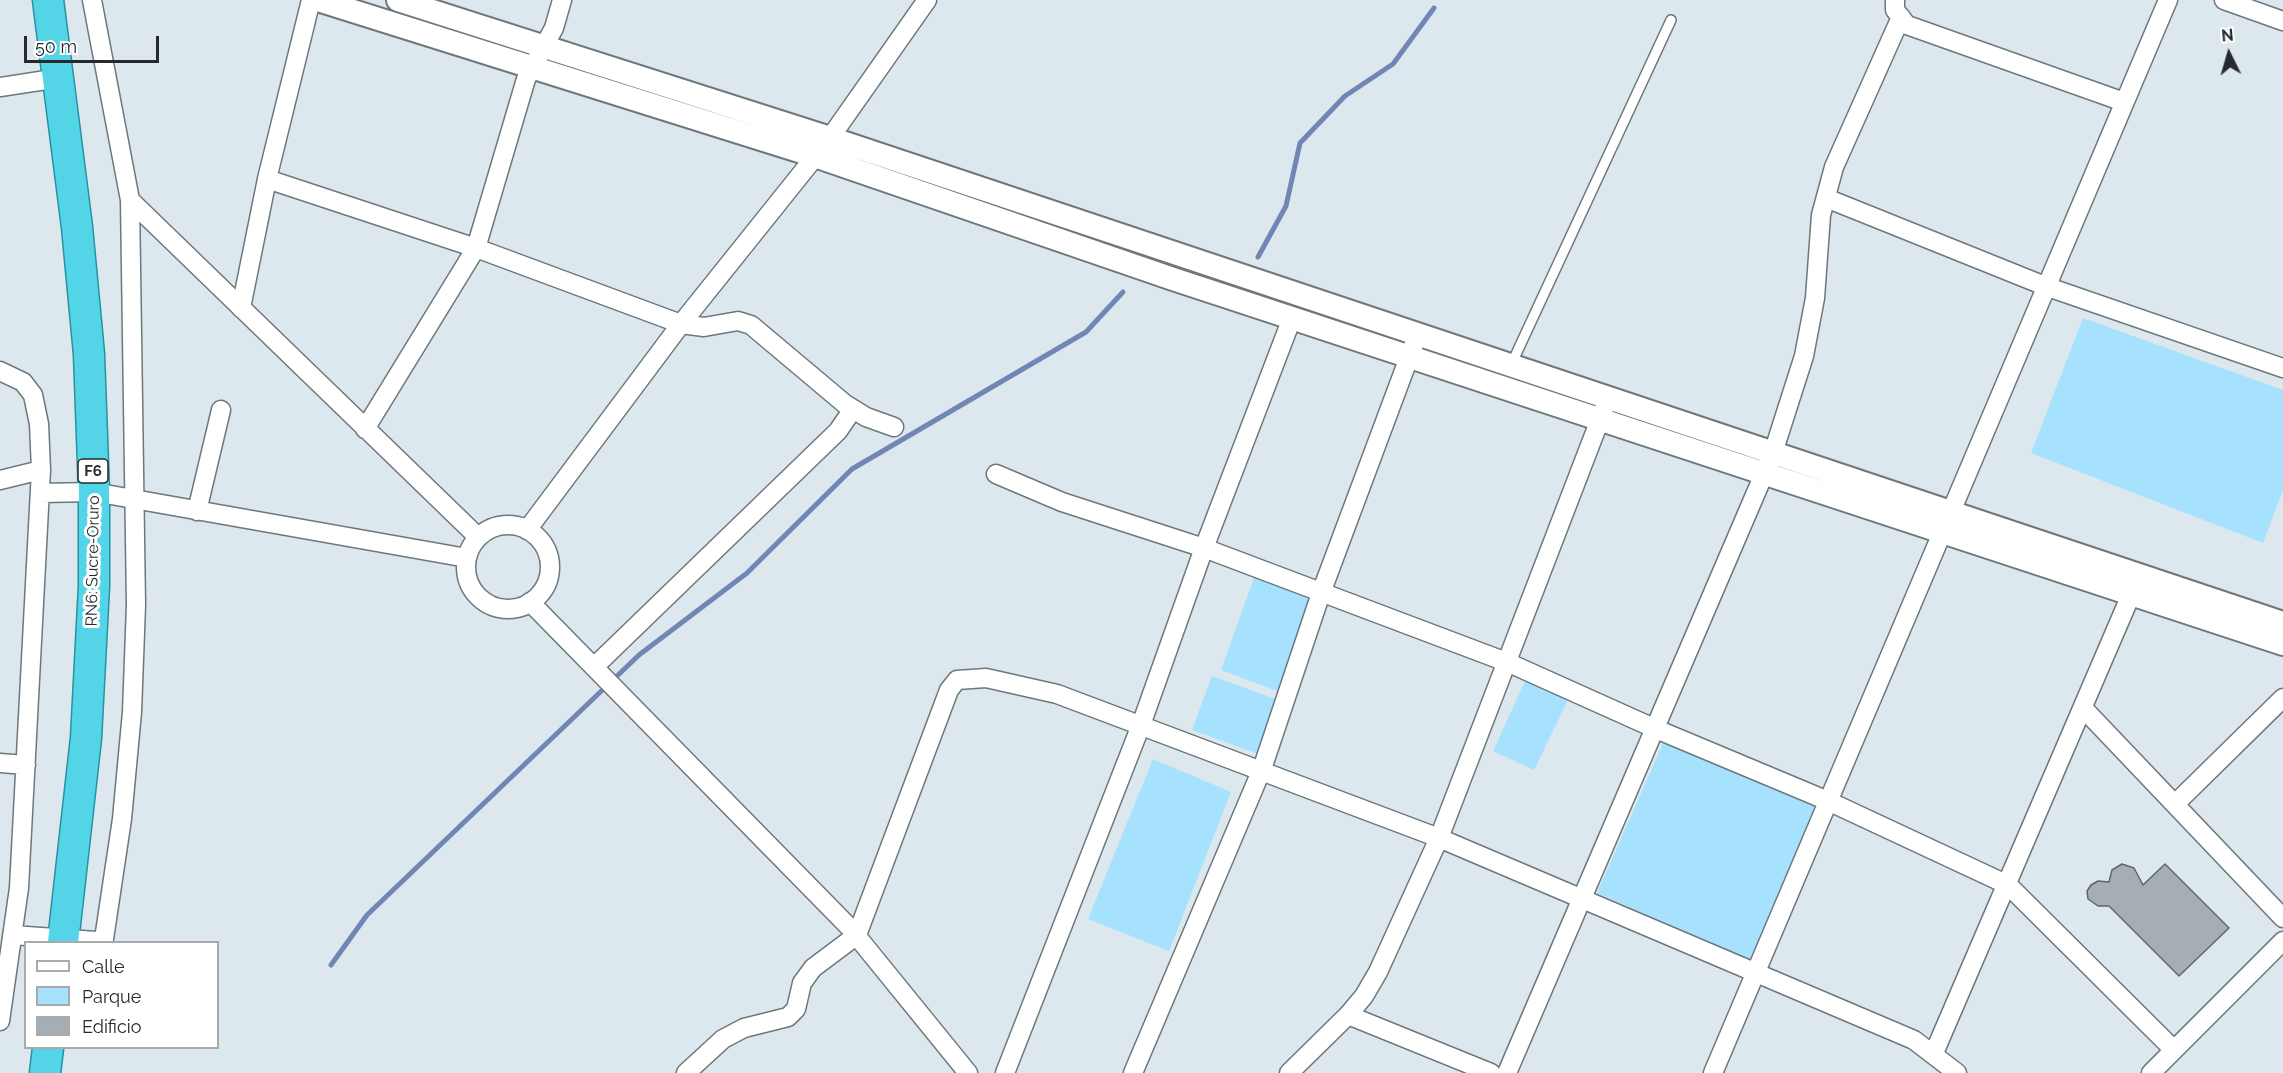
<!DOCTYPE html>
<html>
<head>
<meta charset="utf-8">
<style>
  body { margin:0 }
  #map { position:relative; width:2283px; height:1073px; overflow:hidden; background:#dde8ee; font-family:Raleway,sans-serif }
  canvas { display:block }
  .legend { position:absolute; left:24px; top:941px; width:195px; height:108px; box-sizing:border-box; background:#fff; border:2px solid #a8aaab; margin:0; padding:8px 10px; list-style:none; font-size:18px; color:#262a2c }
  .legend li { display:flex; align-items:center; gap:12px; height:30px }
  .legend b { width:30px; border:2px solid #a8aaab }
  .north { position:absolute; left:2199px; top:24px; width:60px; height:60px; -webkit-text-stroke:4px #fff; paint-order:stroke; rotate:355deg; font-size:16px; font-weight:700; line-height:24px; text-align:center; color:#262a2c }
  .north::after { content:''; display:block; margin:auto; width:21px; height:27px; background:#262a2c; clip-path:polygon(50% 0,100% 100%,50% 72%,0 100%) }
  .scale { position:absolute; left:24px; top:36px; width:135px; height:27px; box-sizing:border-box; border:3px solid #262a2c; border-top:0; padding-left:8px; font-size:18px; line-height:21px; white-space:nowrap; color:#262a2c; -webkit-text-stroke:4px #fff; paint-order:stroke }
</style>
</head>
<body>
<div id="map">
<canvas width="2283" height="1073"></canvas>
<ul class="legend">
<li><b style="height:8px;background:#fff"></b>Calle</li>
<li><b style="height:16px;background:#a6e1fd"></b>Parque</li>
<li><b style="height:16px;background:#a6aeb5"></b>Edificio</li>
</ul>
<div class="north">N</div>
<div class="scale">50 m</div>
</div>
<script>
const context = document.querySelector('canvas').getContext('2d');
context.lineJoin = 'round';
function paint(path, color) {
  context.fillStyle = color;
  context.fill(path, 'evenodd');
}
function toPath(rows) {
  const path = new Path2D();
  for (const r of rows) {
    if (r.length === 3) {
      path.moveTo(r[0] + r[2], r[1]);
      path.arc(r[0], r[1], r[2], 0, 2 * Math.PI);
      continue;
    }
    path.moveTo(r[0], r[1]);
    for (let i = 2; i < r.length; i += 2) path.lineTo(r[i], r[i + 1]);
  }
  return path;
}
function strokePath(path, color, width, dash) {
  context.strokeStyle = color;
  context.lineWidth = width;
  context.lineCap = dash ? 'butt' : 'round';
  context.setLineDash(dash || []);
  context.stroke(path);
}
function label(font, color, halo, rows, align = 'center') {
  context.font = font + ' Raleway,sans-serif';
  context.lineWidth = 6;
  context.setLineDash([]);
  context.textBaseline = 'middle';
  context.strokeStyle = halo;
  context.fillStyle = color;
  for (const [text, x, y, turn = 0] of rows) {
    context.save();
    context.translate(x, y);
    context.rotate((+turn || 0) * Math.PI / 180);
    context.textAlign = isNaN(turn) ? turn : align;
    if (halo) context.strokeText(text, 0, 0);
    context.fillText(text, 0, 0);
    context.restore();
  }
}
const green = toPath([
  [2083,318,2283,390,2283,490,2263,543,2031,453],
  [1255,575,1315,596,1280,692,1221,670],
  [1212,676,1278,700,1258,754,1192,730],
  [1525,681,1568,700,1534,770,1493,751],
  [1664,741,1817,808,1750,960,1597,893],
  [1153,759,1231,792,1169,951,1088,919]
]);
const stream = toPath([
  [1258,257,1286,206,1300,143,1345,96,1393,64,1434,8],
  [331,965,367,915,639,655,747,573,852,469,1086,332,1123,292]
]);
const building = toPath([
  [2122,864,2134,868,2143,885,2165,864,2229,928,2179,976,2109,906,2098,906,2088,899,2087,891,2091,885,2098,881,2109,882,2112,870,2122,864]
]);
const service = toPath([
  [1511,365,1671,20]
]);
const minor = toPath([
  [1895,0,1895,10,1907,25,2124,102],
  [2224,0,2283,21],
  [0,87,59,78],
  [267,179,476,248,681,324,704,327,738,321,751,325,845,404,866,417,894,427],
  [1826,198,2045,286,2283,368],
  [130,200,478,537],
  [241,308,267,179,311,0],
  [0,371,23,382,33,395,39,424,41,470,19,888,0,1021],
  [365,429,476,248,526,79,554,28,562,0],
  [996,474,1062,502,1204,548,1509,663,1656,729,1828,801,2008,885,2174,1050],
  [0,480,41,470],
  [40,493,94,492,467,558],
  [197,511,221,410],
  [508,567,42],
  [527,530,681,324,830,138,927,0],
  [530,602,851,929,968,1073],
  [594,667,838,431,853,409],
  [2083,708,2283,918],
  [0,763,26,765],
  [2175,804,2283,698],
  [13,935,96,941,104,939,122,819,132,712,136,605,130,200,92,0],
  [1348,1015,1491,1073],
  [1934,1053,2136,583],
  [686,1073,723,1039,744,1028,788,1017,796,1009,802,983,813,968,857,935,949,690,957,680,986,678,1057,694,1439,838,1914,1040,1957,1073],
  [1005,1073,1141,725,1204,548,1292,318],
  [1133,1073,1262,769,1321,593,1417,336],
  [1289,1073,1348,1015,1364,996,1378,972,1439,838,1604,409],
  [1507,1073,1773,453,1804,356,1815,298,1821,215,1834,167,1901,17],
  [1713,1073,2168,0],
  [2151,1073,2283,941]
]);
const tertiary = toPath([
  [318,0,815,156,1173,279,2283,644],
  [398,0,830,138,2283,623]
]);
const trunk = toPath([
  [48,0,77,227,89,354,94,492,94,586,86,738,63,942],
  [45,1073,48,1048]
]);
const shields = [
  [93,471,30]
];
const shieldNames = [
  ["F6",93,471]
];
const streetNames = [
  ["RN6: Sucre-Oruro",93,561,-89]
];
paint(green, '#a6e1fd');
strokePath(stream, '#7286b5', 5);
paint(building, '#a6aeb5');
strokePath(building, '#5f666d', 1.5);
strokePath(service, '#6d777c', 12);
strokePath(minor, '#6d777c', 21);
strokePath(tertiary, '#6d777c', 26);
strokePath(trunk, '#2792a2', 33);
strokePath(service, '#fff', 9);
strokePath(minor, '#fff', 18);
strokePath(tertiary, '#fff', 22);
strokePath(trunk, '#53d4e7', 30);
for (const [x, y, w] of shields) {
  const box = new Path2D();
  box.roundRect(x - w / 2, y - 12, w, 24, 4.5);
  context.fillStyle = '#fff';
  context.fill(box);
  strokePath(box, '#262a2c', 1.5);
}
label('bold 15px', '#262a2c', null, shieldNames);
label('16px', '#262a2c', '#fff', streetNames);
</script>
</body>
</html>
